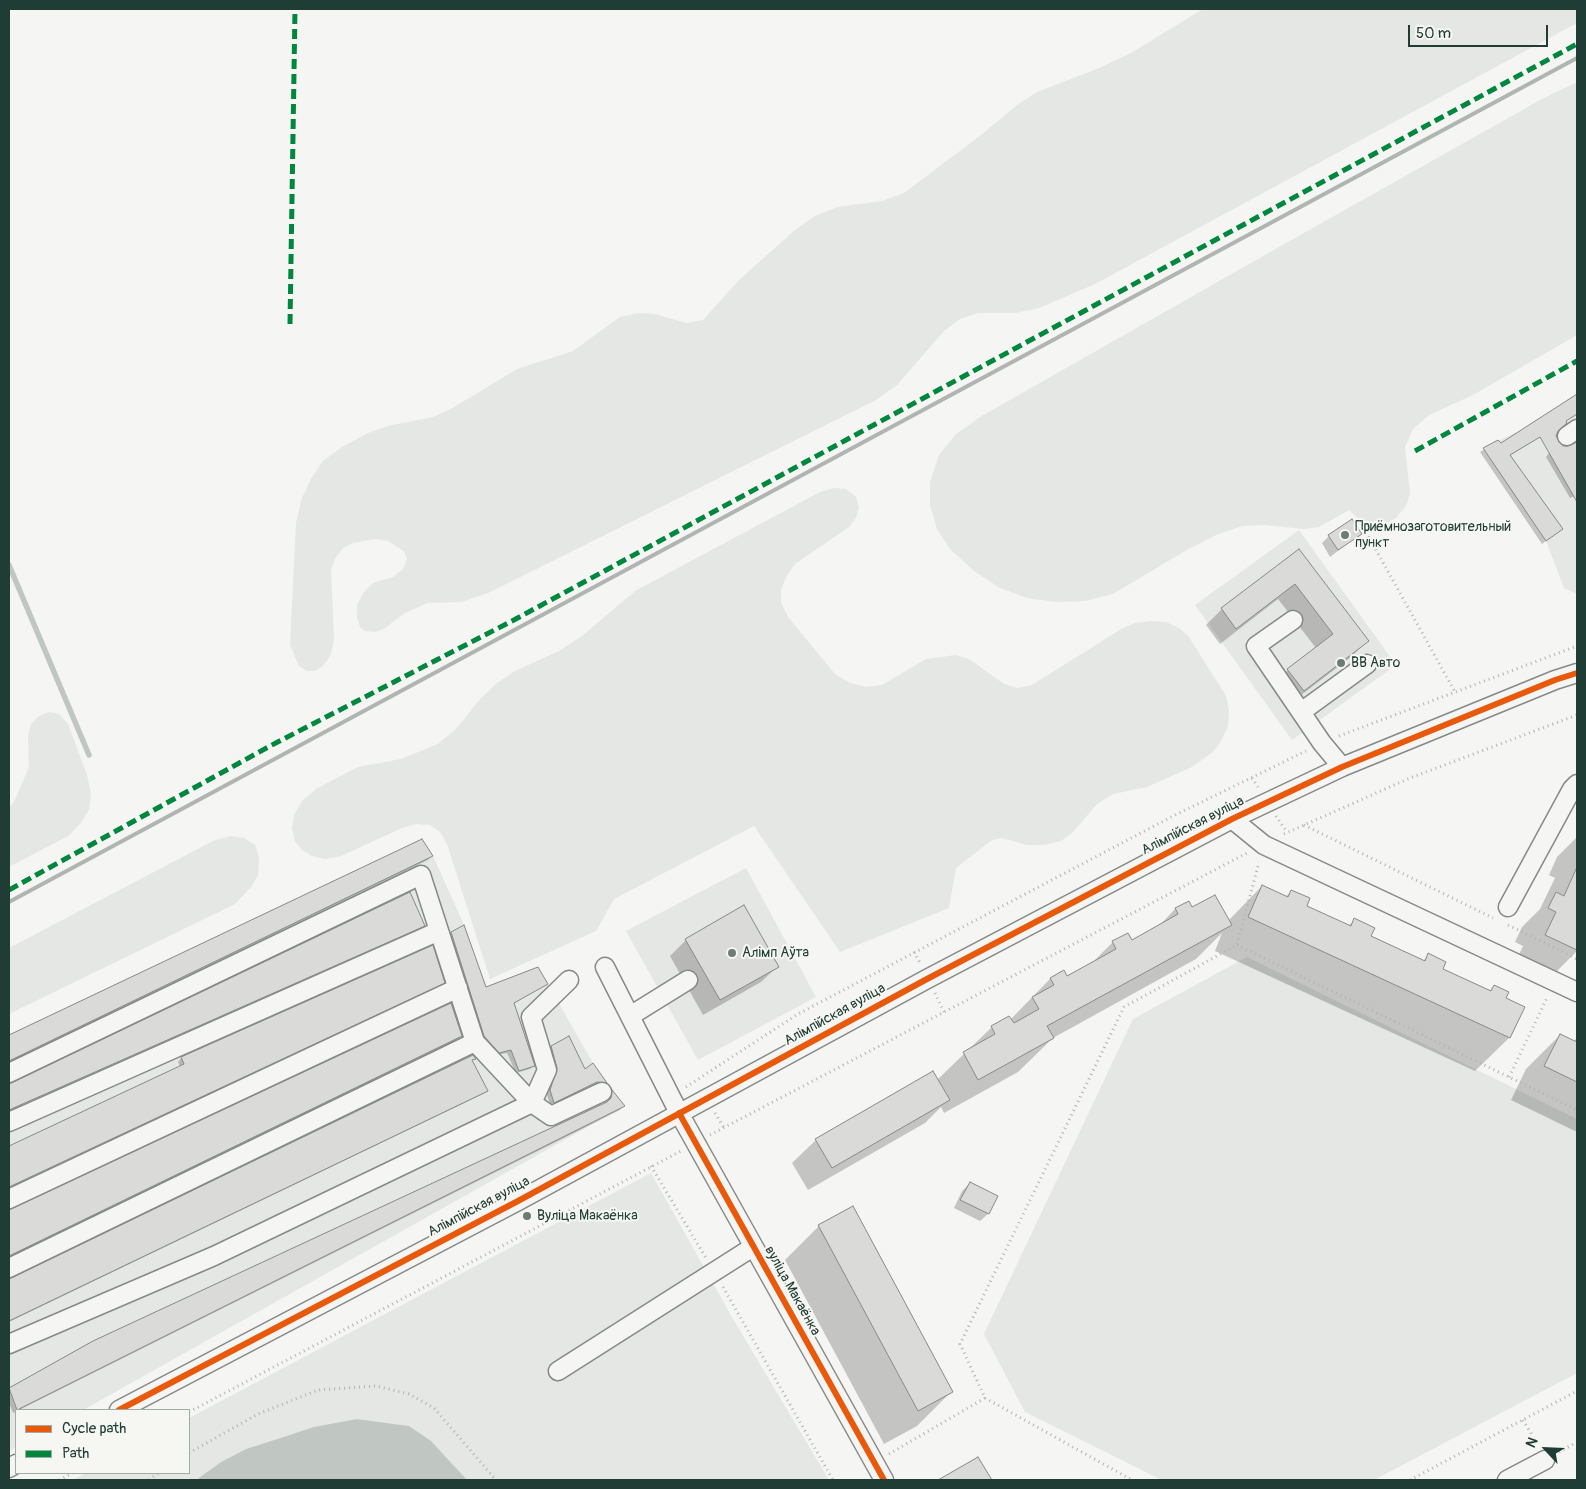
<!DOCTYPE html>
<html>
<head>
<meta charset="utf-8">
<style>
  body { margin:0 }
  #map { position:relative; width:1586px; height:1489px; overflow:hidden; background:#f5f5f3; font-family:Pangolin,sans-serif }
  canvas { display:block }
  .frame { position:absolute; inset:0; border:10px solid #1f3d34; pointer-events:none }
  .legend { position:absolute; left:15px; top:1409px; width:175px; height:65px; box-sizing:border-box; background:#f6f6f2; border:1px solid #a0aca6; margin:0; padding:6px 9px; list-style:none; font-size:15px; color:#1f3d34 }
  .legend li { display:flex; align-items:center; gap:10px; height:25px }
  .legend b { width:25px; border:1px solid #a0aca6 }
  .north { position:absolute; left:1521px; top:1424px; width:50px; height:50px; -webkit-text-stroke:4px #f6f6f2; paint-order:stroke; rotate:295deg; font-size:14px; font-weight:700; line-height:20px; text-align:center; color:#1f3d34 }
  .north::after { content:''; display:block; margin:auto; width:18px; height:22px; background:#1f3d34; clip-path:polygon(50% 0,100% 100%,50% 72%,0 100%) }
  .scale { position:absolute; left:1408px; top:25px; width:140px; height:22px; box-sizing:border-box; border:2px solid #1f3d34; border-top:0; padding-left:6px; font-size:15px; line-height:18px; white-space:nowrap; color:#1f3d34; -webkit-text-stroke:4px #f6f6f2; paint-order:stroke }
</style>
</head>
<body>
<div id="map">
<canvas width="1586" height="1489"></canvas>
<div class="frame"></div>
<ul class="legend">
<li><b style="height:6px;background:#e8590c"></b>Cycle path</li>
<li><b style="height:6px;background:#00873e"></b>Path</li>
</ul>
<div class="north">N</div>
<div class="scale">50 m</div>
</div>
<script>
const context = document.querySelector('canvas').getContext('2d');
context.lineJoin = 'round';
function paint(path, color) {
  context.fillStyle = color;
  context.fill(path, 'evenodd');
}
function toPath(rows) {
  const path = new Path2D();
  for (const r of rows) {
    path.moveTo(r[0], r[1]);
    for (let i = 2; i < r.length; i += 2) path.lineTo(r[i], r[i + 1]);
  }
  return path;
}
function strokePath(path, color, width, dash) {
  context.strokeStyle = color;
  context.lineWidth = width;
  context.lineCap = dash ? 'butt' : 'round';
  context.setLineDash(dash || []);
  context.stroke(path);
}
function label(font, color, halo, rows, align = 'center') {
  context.font = font + ' Pangolin,sans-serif';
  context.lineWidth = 4;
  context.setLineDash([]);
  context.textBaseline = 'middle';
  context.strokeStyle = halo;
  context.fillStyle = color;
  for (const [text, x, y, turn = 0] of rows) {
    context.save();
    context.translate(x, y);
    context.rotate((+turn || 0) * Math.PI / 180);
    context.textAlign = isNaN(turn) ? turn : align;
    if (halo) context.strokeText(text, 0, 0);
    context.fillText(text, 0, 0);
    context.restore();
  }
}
const built = toPath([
  [1577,394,1577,594,1564,588,1546,541,1483,448,1521,430],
  [1299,530,1396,665,1292,740,1195,605],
  [422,839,433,856,464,925,486,987,538,967,593,1063,625,1106,83,1410,16,1410,16,1447,9,1452,9,1035],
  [746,868,816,997,698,1060,626,931]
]);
const green = toPath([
  [1203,9,1577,9,1577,23,1095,284,1039,308,1015,313,978,313,960,319,944,331,897,385,876,400,488,593,461,602,427,603,403,614,384,629,375,632,365,631,360,627,357,617,357,605,364,592,373,583,393,577,403,569,407,559,404,551,388,541,376,539,353,543,343,548,336,557,331,569,334,639,331,654,324,665,315,671,307,671,299,666,290,645,296,523,302,498,311,479,323,461,342,447,368,433,388,426,433,417,451,409,517,369,573,351,620,317,639,313,655,314,686,323,703,320,739,280,795,230,815,216,838,207,882,201,904,193,981,135,1017,105,1037,92,1097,69,1131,53],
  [1577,82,1577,335,1473,395,1429,415,1413,429,1405,447,1410,494,1406,506,1396,518,1382,526,1369,528,1349,510,1319,527,1304,529,1264,525,1242,526,1216,535,1185,551,1113,594,1085,601,1056,602,1027,598,1000,588,974,571,950,549,937,529,930,505,930,482,939,455,955,435,980,417,1272,251,1542,99],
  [834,488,846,489,856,497,859,507,856,518,849,527,795,564,786,577,781,590,781,602,788,617,835,674,850,683,866,687,882,685,926,659,956,655,969,659,1004,684,1017,688,1032,685,1123,628,1135,623,1150,621,1166,622,1179,628,1189,637,1226,696,1229,710,1228,726,1221,741,1213,752,1192,767,1147,787,1113,794,1097,804,1073,832,1061,841,1044,845,1027,845,1002,838,992,840,956,868,949,908,840,952,754,826,614,899,596,931,490,979,447,844,440,832,430,825,416,824,402,828,341,856,325,859,312,856,302,850,295,841,292,828,294,815,302,801,316,789,358,767,401,759,438,744,455,730,481,698,497,683,515,671,559,651,582,636,635,591,820,492],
  [49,712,59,714,68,724,87,775,91,794,89,810,80,824,68,836,9,867,9,808,15,800,29,767,28,735,31,724,39,716],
  [230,836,244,838,255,845,259,857,258,875,251,887,235,904,9,1014,9,948,213,841],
  [1247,957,1577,1119,1577,1373,1374,1480,1162,1480,1025,1412,984,1334,1133,1019],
  [651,1173,733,1319,829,1480,467,1480,409,1426,357,1419,291,1434,246,1449,221,1462,196,1480,72,1480,86,1473,189,1473,189,1418]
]);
const water = toPath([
  [357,1419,409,1426,431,1441,467,1480,196,1480,221,1462,246,1449,314,1427]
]);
const shadow = toPath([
  [1577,396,1577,414,1509,456,1558,532,1542,544,1480,452,1498,441,1500,445],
  [1577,443,1577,495,1570,498,1546,457,1549,453],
  [1360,534,1330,557,1322,543,1329,536],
  [1298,551,1367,641,1351,657,1287,706,1272,686,1288,670,1316,648,1278,599,1220,644,1206,625,1222,609],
  [1577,837,1577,951,1544,984,1512,969,1523,946,1515,942,1522,927,1540,909,1555,878,1549,875,1557,857],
  [421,840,431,856,428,860,9,1062,9,1037],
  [1262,886,1285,897,1292,891,1305,906,1348,926,1355,920,1370,936,1423,961,1429,955,1441,969,1489,991,1494,986,1505,999,1523,1007,1509,1038,1475,1071,1215,951,1222,933,1196,959,1053,1038,1018,1072,944,1113,941,1107,925,1123,808,1190,792,1163,816,1140,937,1080,992,1027,1010,1020,1050,979,1064,972,1067,978,1090,965,1113,942,1127,935,1131,942,1158,927,1175,909,1188,902,1192,909,1228,921],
  [424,925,420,929,9,1111,9,1084,13,1084],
  [451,933,485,989,546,984,513,1004,533,1066,530,1069,516,1073,507,1053,496,1055,481,1040,448,937],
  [686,940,777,967,761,982,703,1015,670,956],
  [432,947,443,982,440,986,9,1188,9,1147,180,1067,178,1062,181,1058],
  [1560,1035,1573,1042,1577,1038,1577,1132,1511,1100,1526,1069],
  [461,1036,457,1040,9,1257,9,1210,14,1210],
  [552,1047,585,1070,606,1083,603,1086,593,1085,550,1105,547,1094,554,1072,548,1051],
  [474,1059,471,1061,486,1091,483,1094,9,1322,9,1279,14,1279],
  [612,1091,623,1106,620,1110,13,1413,9,1403,9,1390,94,1342,608,1102],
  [970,1183,996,1197,988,1214,980,1221,954,1208,962,1191],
  [819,1226,951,1392,917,1426,884,1444,785,1260]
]);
const stream = toPath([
  [9,565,89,755]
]);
const building = toPath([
  [1577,394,1577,414,1566,421,1567,423,1558,431,1556,436,1563,446,1568,446,1577,442,1577,502,1540,437,1510,455,1563,529,1546,541,1483,448,1498,440,1501,443,1577,394],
  [1352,519,1362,534,1338,550,1328,535,1352,519],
  [1299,549,1369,641,1304,691,1287,669,1333,634,1295,584,1236,629,1221,608,1299,549],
  [422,839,433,856,9,1061,9,1035,422,839],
  [1577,867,1577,950,1545,935,1556,912,1548,908,1556,892,1564,896,1577,867],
  [1262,885,1288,897,1291,890,1310,898,1307,906,1351,926,1354,918,1375,928,1371,936,1425,961,1428,953,1446,962,1443,969,1491,991,1494,985,1509,992,1506,998,1525,1007,1510,1038,1248,917,1262,885],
  [410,892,425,926,9,1110,9,1084,410,892],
  [1215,895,1232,925,1047,1026,1054,1038,978,1080,963,1052,995,1034,991,1026,1009,1016,1014,1023,1039,1009,1032,997,1054,985,1050,978,1064,970,1067,976,1116,949,1112,941,1128,933,1132,940,1178,914,1175,908,1189,901,1192,907,1215,895],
  [744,905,779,967,720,1000,685,939,744,905],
  [464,925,486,987,538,967,548,984,514,1003,535,1066,519,1071,511,1050,499,1053,484,1036,451,932,464,925],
  [433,945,445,983,9,1187,9,1146,184,1064,181,1057,433,945],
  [451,1003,462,1036,9,1256,9,1210,451,1003],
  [1560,1034,1577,1042,1577,1082,1544,1066,1560,1034],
  [569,1036,585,1069,593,1063,607,1083,597,1082,554,1103,550,1090,557,1068,551,1046,569,1036],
  [473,1055,476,1059,472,1060,488,1091,9,1321,9,1279,473,1055],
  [933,1071,950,1100,832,1168,815,1139,933,1071],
  [612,1090,625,1106,17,1410,9,1388,93,1341,607,1102,611,1098,612,1090],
  [970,1182,998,1196,989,1214,960,1200,970,1182],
  [853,1206,953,1392,918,1411,818,1225,853,1206],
  [978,1457,992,1480,938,1480,978,1457]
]);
const path = toPath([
  [1366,532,1455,692],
  [1339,736,1577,646],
  [1252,778,1258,787],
  [1276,816,1287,832],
  [1304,825,1493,918],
  [1284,834,1410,778,1577,715],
  [1508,925,1577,959],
  [1237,945,1577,1110],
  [914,952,920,963],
  [935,993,944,1012],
  [1509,1077,1548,996],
  [686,1087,798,1014,1173,816,1306,751],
  [715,1113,724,1128],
  [710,1135,1247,853],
  [651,1166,706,1258],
  [723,1287,833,1480],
  [985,1398,1132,1480],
  [189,1412,681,1151],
  [1523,1420,1538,1445],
  [1559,1452,1577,1442],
  [189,1453,258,1414,318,1390,376,1386,409,1394,434,1408,496,1480],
  [889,1454,985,1398,960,1344,1124,1007,1237,945,1259,862],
  [59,1480,73,1473],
  [149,1480,158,1473],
  [1410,1480,1577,1391]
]);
const minor = toPath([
  [1567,436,1577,429],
  [1293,620,1256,646,1322,743,1342,767],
  [1301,712,1367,664],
  [1232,819,1264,845,1577,992],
  [1508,907,1572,789,1577,784],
  [605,967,679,1113,884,1480],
  [630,1016,688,980],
  [9,1073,421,875,475,1042,532,1103,551,1116,602,1092],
  [9,1122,439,931],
  [9,1199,458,988],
  [9,1268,475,1042],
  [9,1344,214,1256,532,1103,547,1070,531,1017,569,980],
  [558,1371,753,1247],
  [119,1410,518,1201,927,979,1232,819,1342,767,1555,680,1577,673],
  [9,1468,16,1464],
  [1507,1480,1545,1460]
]);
const rail = toPath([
  [9,902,1577,58]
]);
const quiet = toPath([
  [290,324,295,9],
  [1415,451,1577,361],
  [9,890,270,746,512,621,1577,44]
]);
const cycleway = toPath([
  [679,1113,884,1480],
  [119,1410,518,1201,927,979,1232,819,1342,767,1555,680,1577,673]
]);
const markers = [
  [1345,535,5,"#6a7d77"],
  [1341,663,5,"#6a7d77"],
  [732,953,5,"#6a7d77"],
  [527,1216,5,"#6a7d77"]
];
const poiNames = [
  ["Приёмнозаготовительный",1355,527],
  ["пункт",1355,543],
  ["ВВ Авто",1351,663],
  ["Алімп Аўта",742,953],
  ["Вуліца Макаёнка",537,1216]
];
const streetNames = [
  ["Алімпійская вуліца",1193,826,-27],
  ["Алімпійская вуліца",835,1015,-29],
  ["Алімпійская вуліца",479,1207,-28],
  ["вуліца Макаёнка",792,1291,61]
];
paint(built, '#e5e7e4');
paint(green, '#e4e7e3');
paint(water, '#c0c7c3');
paint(shadow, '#0003');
strokePath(stream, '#c0c7c3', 5.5);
paint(building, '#dadbd9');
strokePath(building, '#858a88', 1);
strokePath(minor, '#858a88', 21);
strokePath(path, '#b0b4b2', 3, [1, 4]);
strokePath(minor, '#f5f5f3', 18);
strokePath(rail, '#b0b4b2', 4);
strokePath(quiet, '#00873e', 5, [10, 5]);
strokePath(cycleway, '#e8590c', 6);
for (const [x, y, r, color] of markers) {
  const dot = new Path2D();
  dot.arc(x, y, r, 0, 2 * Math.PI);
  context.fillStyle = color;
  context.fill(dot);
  strokePath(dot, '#f6f6f2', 2);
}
label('14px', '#1f3d34', '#f6f6f2', poiNames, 'left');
label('14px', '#1f3d34', '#f6f6f2', streetNames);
</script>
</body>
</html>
